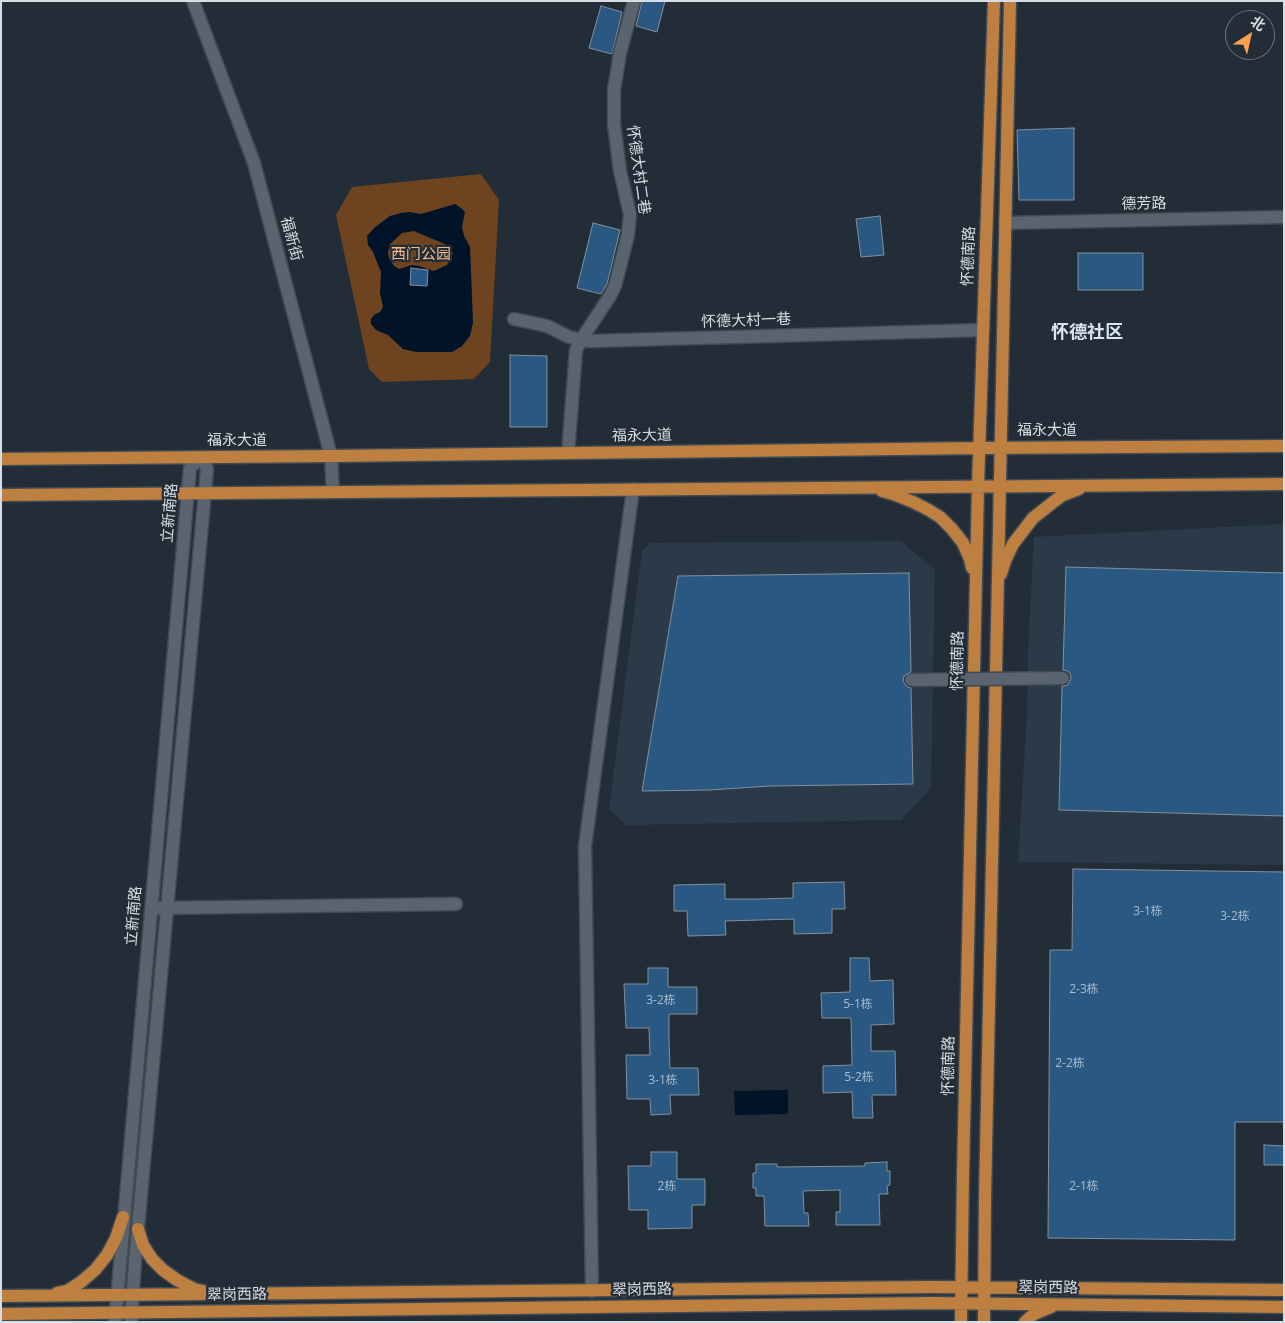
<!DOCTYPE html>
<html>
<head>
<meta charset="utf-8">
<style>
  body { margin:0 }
  #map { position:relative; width:1285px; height:1323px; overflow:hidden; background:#232d37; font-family:"Open Sans","Noto Sans SC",sans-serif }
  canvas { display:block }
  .frame { position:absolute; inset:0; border:2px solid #d7dde4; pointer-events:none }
  .north { position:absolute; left:1225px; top:10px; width:50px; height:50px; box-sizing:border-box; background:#232d37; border:1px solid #6b737c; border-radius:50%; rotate:35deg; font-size:14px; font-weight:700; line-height:20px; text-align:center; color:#d7dde4 }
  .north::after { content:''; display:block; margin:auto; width:18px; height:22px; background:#fa9f4e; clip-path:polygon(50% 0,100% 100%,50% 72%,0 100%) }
</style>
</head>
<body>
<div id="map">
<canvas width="1285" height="1323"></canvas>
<div class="frame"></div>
<div class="north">北</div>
</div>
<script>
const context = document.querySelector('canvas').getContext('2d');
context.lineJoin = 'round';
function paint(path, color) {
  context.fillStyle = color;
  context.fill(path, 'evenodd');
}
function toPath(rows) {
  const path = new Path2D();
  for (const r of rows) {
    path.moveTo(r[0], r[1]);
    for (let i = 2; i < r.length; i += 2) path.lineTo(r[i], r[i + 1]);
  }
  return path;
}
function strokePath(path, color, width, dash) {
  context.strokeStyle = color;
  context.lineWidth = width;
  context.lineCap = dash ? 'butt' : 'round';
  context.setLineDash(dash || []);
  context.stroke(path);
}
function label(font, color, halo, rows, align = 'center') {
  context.font = font + ' "Open Sans","Noto Sans SC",sans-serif';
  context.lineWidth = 4.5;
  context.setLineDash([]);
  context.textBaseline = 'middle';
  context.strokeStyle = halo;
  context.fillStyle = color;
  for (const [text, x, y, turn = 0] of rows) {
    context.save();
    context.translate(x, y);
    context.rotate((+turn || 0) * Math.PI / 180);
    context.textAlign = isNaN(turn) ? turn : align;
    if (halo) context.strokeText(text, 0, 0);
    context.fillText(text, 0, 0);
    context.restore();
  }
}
const built = toPath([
  [1284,524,1284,865,1018,862,1027,712,1028,652,1034,537],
  [901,541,935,570,931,788,901,820,626,825,609,809,642,551,650,543]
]);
const green = toPath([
  [481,174,499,200,490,362,474,379,382,382,369,369,336,215,352,187]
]);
const water = toPath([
  [455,204,461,208,465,212,462,227,464,236,470,247,473,323,470,336,462,346,452,352,416,352,403,349,388,335,378,331,375,329,371,324,371,319,374,315,380,312,383,307,380,293,381,272,373,252,368,245,367,236,374,228,390,216,401,213,410,212,421,214],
  [414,231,447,245,453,253,451,259,447,265,434,271,419,266,412,265,399,269,394,266,389,258,388,252,390,244,402,233],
  [788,1090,788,1114,735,1115,734,1091]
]);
const building = toPath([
  [642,1,665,1,657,32,636,26,642,1],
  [601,6,622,12,612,54,589,48,601,6],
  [1074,128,1074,200,1019,200,1017,130,1074,128],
  [880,216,884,255,861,257,856,219,880,216],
  [593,223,620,230,607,284,601,294,577,288,593,223],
  [1078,253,1143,253,1143,290,1078,290,1078,253],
  [411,268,428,270,427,286,410,285,411,268],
  [510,355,547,356,547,427,510,427,510,355],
  [1066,567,1284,573,1284,816,1059,810,1062,686,1068,685,1071,678,1070,673,1067,671,1063,670,1066,567],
  [909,573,911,672,904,676,903,681,907,687,911,688,913,784,770,786,709,790,642,791,678,576,909,573],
  [1073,869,1284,872,1284,1122,1235,1122,1235,1240,1048,1238,1050,950,1072,950,1073,869],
  [844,882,845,909,832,909,832,933,794,934,794,919,725,921,726,935,688,936,687,911,674,911,674,885,725,884,725,899,759,899,793,898,793,883,844,882],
  [850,958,869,958,870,981,893,980,894,1024,871,1025,871,1051,895,1051,896,1095,872,1095,873,1118,853,1118,852,1092,823,1093,823,1066,852,1065,851,1018,822,1018,821,993,850,992,850,958],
  [648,968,668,968,668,987,697,987,697,1014,669,1014,669,1041,670,1068,698,1068,699,1095,670,1095,671,1114,651,1115,650,1099,627,1099,626,1055,650,1055,649,1028,626,1028,624,984,648,984,648,968],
  [1264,1145,1284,1146,1284,1165,1264,1165,1264,1145],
  [651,1152,677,1152,677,1179,705,1179,705,1205,692,1205,692,1228,648,1229,648,1210,629,1210,628,1166,651,1166,651,1152],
  [887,1162,887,1171,890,1171,890,1185,887,1186,888,1194,879,1194,880,1225,836,1225,836,1212,840,1212,840,1190,803,1191,804,1213,808,1213,809,1226,765,1226,764,1196,756,1196,756,1188,753,1188,753,1173,756,1173,756,1164,777,1164,777,1167,865,1166,865,1163,887,1162]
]);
const minor = toPath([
  [193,1,254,163,331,456,333,492],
  [1005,223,1284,217],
  [514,319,547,326,569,337,581,340,591,341,983,330],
  [568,453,576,350,581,340,610,296,615,286,628,235,630,214,620,171,614,124,614,90,620,53,634,1],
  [159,908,456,904],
  [592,1291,585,846,633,489],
  [115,1322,190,468,201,457,207,469,135,1261,131,1322]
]);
const major = toPath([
  [1,459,331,456,979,448,1284,446],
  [882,491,893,494,913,502,927,509,940,517,952,529,963,543,970,559,972,568],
  [1,495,1284,484],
  [1001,574,1005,561,1013,544,1033,518,1061,496,1079,489],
  [138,1229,143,1245,152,1259,163,1270,177,1280,194,1289,203,1291],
  [57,1293,67,1291,81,1282,95,1270,107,1255,116,1238,123,1217],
  [1,1296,931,1287,1284,1290],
  [1,1314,932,1303,1284,1307],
  [961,1322,963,1175,978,486,994,1],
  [984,1322,985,1198,1010,1],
  [1025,1322,1034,1314,1051,1307]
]);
const minorBridge = toPath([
  [911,680,1063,678]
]);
const numberNames = [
  ["3-1栋",1148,912],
  ["3-2栋",1235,917],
  ["2-3栋",1084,990],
  ["3-2栋",661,1001],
  ["5-1栋",858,1005],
  ["2-2栋",1070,1064],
  ["5-2栋",859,1078],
  ["3-1栋",663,1081],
  ["2栋",667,1187],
  ["2-1栋",1084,1187]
];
const streetNames = [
  ["怀德大村二巷",638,170,82],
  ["德芳路",1144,204,-1],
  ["福新街",291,239,75],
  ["怀德南路",969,256,-88],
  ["怀德大村一巷",746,321,-2],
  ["福永大道",1047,431],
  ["福永大道",642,436,-1],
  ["福永大道",237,441],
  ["立新南路",170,513,-85],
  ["怀德南路",958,661,-89],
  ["立新南路",134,916,-85],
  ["怀德南路",949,1066,-89],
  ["翠岗西路",1048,1288,1],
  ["翠岗西路",642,1290,-1],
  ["翠岗西路",237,1295,-1]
];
const parkNames = [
  ["西门公园",421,255]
];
const quarterNames = [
  ["怀德社区",1087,333]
];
paint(built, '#2b3a48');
paint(green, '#6d441f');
paint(water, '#001329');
paint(building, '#295883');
strokePath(building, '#84909c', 1);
strokePath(minor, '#414951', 15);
strokePath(major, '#414951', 15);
strokePath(minor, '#59646f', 12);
strokePath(major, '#bd8040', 12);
strokePath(minorBridge, '#414951', 15, []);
strokePath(minorBridge, '#59646f', 12);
label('12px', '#acbccc', null, numberNames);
label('15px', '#d7dde4', '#232d37', streetNames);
label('15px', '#f6ba89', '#232d37', parkNames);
label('bold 18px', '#d8e4f1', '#232d37', quarterNames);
</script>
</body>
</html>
